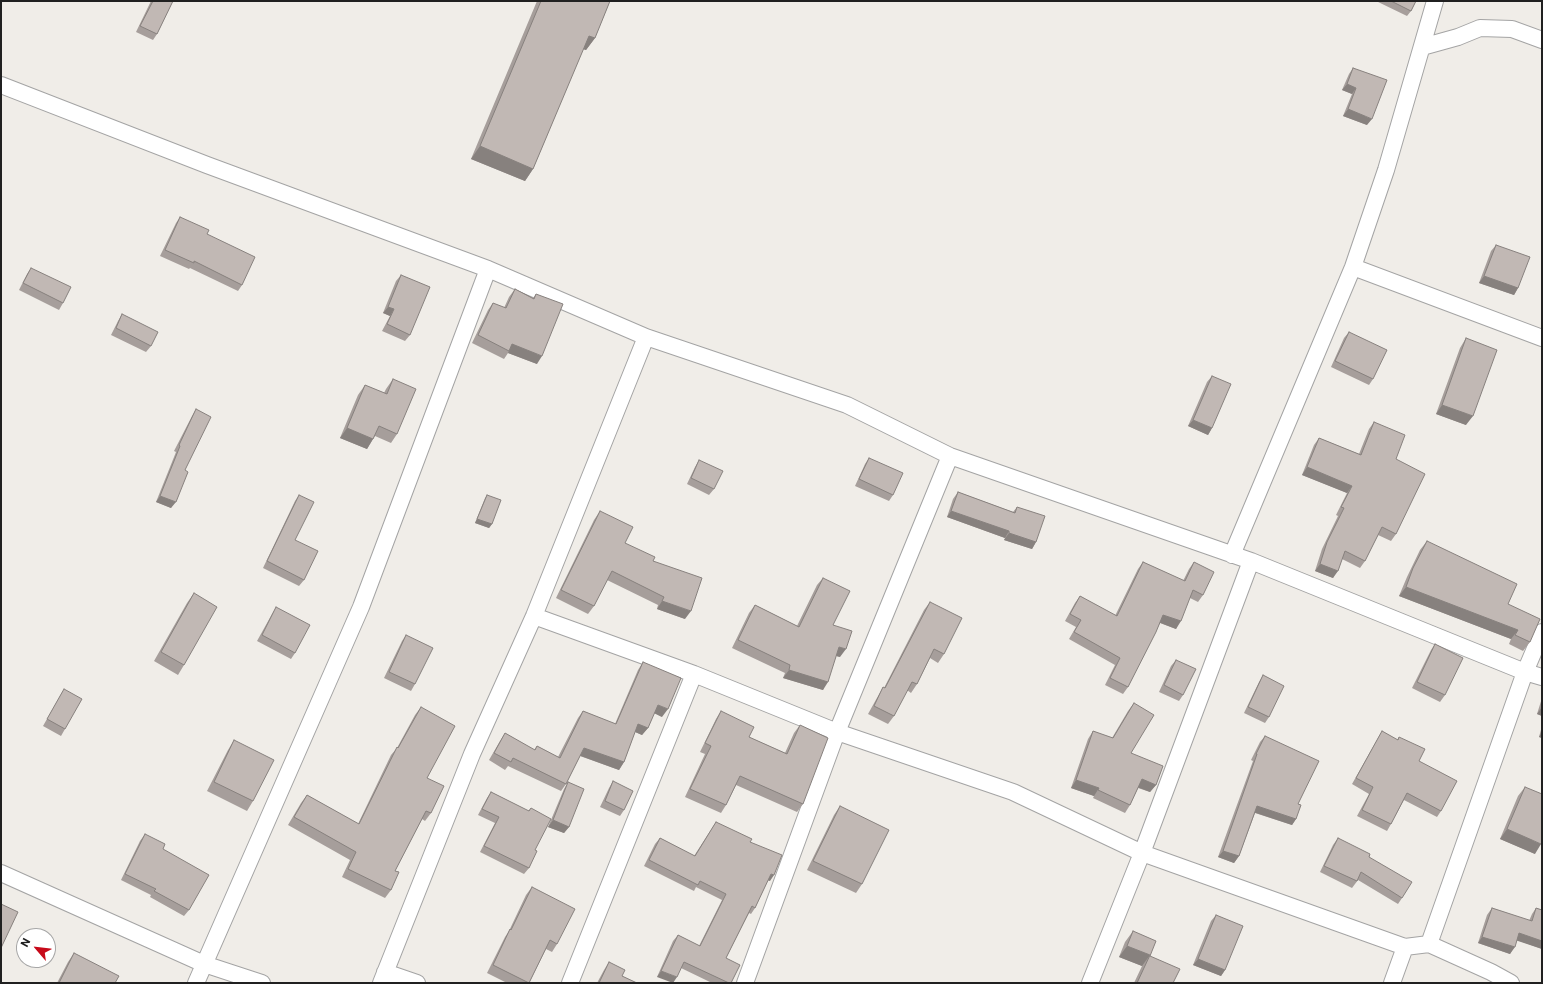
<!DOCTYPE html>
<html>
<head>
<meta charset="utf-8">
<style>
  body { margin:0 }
  #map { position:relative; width:1543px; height:984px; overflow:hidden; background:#f0ede8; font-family:Roboto,sans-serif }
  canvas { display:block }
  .frame { position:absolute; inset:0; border:2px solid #202020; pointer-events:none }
  .north { position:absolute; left:16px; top:928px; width:40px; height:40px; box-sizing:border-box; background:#fff; border:1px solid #a6a6a6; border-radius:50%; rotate:298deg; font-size:11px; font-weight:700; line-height:16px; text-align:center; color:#202020 }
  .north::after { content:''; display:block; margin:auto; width:14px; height:18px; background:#c70a1a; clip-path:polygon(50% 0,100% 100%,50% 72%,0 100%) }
</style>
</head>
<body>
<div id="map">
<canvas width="1543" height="984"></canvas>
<div class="frame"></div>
<div class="north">N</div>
</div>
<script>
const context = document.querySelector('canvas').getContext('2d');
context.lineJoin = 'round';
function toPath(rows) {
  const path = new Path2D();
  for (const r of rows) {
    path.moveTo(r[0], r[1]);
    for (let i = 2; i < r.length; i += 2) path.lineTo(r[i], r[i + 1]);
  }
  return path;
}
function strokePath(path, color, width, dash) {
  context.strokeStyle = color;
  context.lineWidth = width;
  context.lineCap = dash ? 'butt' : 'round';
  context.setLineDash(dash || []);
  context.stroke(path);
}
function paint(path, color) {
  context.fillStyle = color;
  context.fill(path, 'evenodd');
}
const minor = toPath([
  [1422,47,1458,37,1480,28,1512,29,1542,40],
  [1,85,207,165,488,269,646,337,847,405,950,456,1251,561,1525,672,1542,677],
  [1353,267,1542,338],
  [1232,555,1353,267,1386,170,1435,1],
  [534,616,694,674,837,732,1013,792,1142,853,1405,947,1429,944,1491,972,1511,983],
  [1,873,204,964,262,983],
  [1429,944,1525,672,1542,632],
  [385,972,417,983],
  [196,983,361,607,488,269],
  [381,983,472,754,534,616,646,337],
  [570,983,694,674],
  [745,983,837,732,950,456],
  [1090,983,1142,853,1251,561],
  [1392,983,1405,947]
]);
const wall = toPath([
  [151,1,173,1,157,34,153,40,136,32],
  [537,1,610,1,595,38,586,50,583,49,533,169,525,181,471,159],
  [1376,1,1416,1,1411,11,1407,16],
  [1353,68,1367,125,1343,116,1352,94,1342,90,1349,74],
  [180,217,207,234,242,285,238,291,190,268,189,269,160,256,176,223],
  [1496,245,1518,288,1514,295,1479,283,1491,251],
  [31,268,63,303,59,310,19,290,27,274],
  [401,275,410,335,405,341,382,331,390,316,383,313,396,281],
  [515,289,533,298,536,294,537,364,508,353,504,359,472,343,488,310,493,303,504,308,509,297],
  [122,314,151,346,146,352,111,335,118,321],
  [1349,332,1373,379,1369,385,1331,367,1344,338],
  [1466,338,1466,425,1436,414,1460,348],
  [1212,376,1212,428,1208,435,1188,426,1207,382],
  [393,379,397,434,391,443,375,436,373,439,367,449,340,438,358,395,365,385,384,393,386,389],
  [196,409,185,470,171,508,156,502,176,452,174,451,192,416],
  [1374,422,1396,459,1396,534,1391,541,1378,535,1365,561,1360,568,1342,559,1333,578,1315,571,1322,549,1338,516,1336,515,1347,493,1302,475,1314,445,1319,438,1359,454,1369,429],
  [869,458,893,495,889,501,855,486,865,464],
  [699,460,714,489,709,495,687,484,695,467],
  [958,492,1013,512,1017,507,1036,542,1032,549,1004,540,1005,538,947,517,953,499],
  [299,495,295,540,304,580,299,586,263,568,295,501],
  [487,495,492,524,489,528,475,523,485,498],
  [600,511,625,543,653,561,685,619,657,609,658,605,607,580,594,606,588,614,556,598,594,520],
  [1427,541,1508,604,1530,642,1523,651,1509,644,1511,639,1399,596,1407,577,1420,550],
  [1143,562,1183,581,1189,569,1194,562,1203,595,1198,602,1190,598,1176,629,1160,623,1128,687,1123,694,1105,685,1115,665,1069,639,1076,627,1065,621,1075,603,1080,596,1115,616,1138,569],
  [823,578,840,657,836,656,823,690,783,678,785,673,732,648,749,613,755,605,797,626,817,585],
  [194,593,184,665,178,675,154,661,187,603],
  [930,602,944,654,938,663,930,658,917,684,911,693,907,690,894,716,888,724,868,714,883,687,884,688,924,610],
  [276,607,295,653,291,659,257,641,272,614],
  [406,635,415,684,411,691,384,678,402,641],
  [1435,644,1445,695,1440,702,1412,688,1431,650],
  [1176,660,1183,695,1179,701,1159,692,1171,666],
  [643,662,662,717,654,713,648,728,642,735,635,732,624,762,619,770,580,756,566,784,561,791,508,766,505,770,489,760,500,741,505,733,534,750,537,746,558,757,578,718,583,711,615,724,638,670],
  [1263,675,1269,717,1265,723,1244,713,1259,682],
  [64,689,65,729,61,736,43,726,60,696],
  [1542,698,1542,716,1537,714],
  [1134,703,1131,753,1156,785,1150,792,1138,788,1130,805,1125,813,1093,798,1094,796,1071,788,1088,739,1093,731,1112,738,1128,711],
  [421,707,427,778,431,813,425,821,422,819,395,871,391,890,385,898,342,877,350,860,288,825,301,803,307,795,358,824,391,755,397,748,415,715],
  [721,711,749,737,785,753,794,733,800,725,803,804,797,812,736,785,726,805,721,813,685,797,705,754,700,752,716,719],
  [1542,726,1542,738,1539,737],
  [1382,731,1397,740,1399,737,1419,761,1441,811,1437,817,1404,800,1391,824,1387,831,1357,816,1369,794,1352,784,1378,738],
  [1265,736,1298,804,1296,819,1292,825,1255,813,1239,856,1234,863,1218,857,1253,761,1251,760,1260,742],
  [234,740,253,801,247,811,207,791,228,750],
  [613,781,624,810,620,816,600,807,609,788],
  [568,782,569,827,564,833,548,827,564,789],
  [1525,787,1535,854,1500,839,1518,796],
  [491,792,528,811,531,808,535,850,529,868,524,874,480,852,495,823,478,815,487,798],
  [840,806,862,884,856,893,807,870,834,815],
  [716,822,750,842,770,881,768,880,755,908,751,914,749,913,726,958,731,983,712,983,681,968,657,977,673,941,678,935,699,946,722,900,696,887,694,891,644,866,655,844,660,838,694,856],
  [145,834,189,910,184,916,150,897,151,895,121,880,140,841],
  [1338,838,1369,857,1402,898,1398,904,1358,880,1352,888,1320,872,1333,845],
  [532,887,557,944,552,952,546,949,529,983,507,983,487,973,505,937,509,931,526,895],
  [1492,908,1529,921,1532,914,1536,908,1542,910,1542,949,1517,940,1510,954,1478,943,1487,915],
  [1216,915,1225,970,1221,976,1193,965,1211,921],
  [1133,931,1150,956,1173,983,1134,983,1142,966,1119,957,1125,942],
  [74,953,115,983,57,983,68,962],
  [609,962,622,976,637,983,597,983,604,970]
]);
const shadedWall = toPath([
  [589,36,595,38,586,50,580,48],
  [1347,84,1356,88,1352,94,1342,90],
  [1348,109,1372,119,1367,125,1343,116],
  [480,146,533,169,525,181,471,159],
  [1484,276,1518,288,1514,295,1479,283],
  [388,307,394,309,390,316,383,313],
  [512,344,542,356,537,364,508,353],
  [1442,405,1473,416,1466,425,1436,414],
  [1193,420,1212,428,1208,435,1188,426],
  [347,428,373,439,367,449,340,438],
  [1307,467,1352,486,1347,493,1302,475],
  [160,496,176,502,171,508,156,502],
  [951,511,1009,531,1005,538,947,517],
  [477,519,492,524,489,528,475,523],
  [1009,533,1036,542,1032,549,1004,540],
  [1320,564,1338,571,1333,578,1315,571],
  [1406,587,1518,630,1511,639,1399,596],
  [662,601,691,611,685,619,657,609],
  [1163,615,1181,621,1176,629,1158,622],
  [839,647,846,649,840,657,833,655],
  [789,670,828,682,823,690,783,678],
  [658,705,668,709,662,717,652,712],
  [1542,707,1542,716,1537,714],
  [638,724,648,728,642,735,633,731],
  [1542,732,1542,738,1539,737],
  [584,748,624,762,619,770,578,755],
  [1142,779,1156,785,1150,792,1137,787],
  [1076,780,1099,788,1094,796,1071,788],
  [1257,806,1296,819,1292,825,1253,812],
  [553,820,569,827,564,833,548,827],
  [1507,829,1541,844,1535,854,1500,839],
  [1223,851,1239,856,1234,863,1218,857],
  [771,874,774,875,770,881,767,880],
  [1519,933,1542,941,1542,949,1515,940],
  [1482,937,1515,947,1510,954,1478,943],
  [1127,946,1150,955,1142,966,1119,957],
  [1198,959,1225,970,1221,976,1193,965],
  [661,971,677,977,673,983,657,977]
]);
const building = toPath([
  [153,1,173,1,157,34,140,26,153,1],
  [541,1,610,1,595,38,589,36,533,169,480,146,541,1],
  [1391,1,1416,1,1411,11,1391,1],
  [1353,68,1387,80,1372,119,1348,109,1356,88,1347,84,1353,68],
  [180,217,209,230,207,234,255,257,242,285,194,261,194,263,165,250,180,217],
  [1496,245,1530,257,1518,288,1484,276,1496,245],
  [31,268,71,287,63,303,23,283,31,268],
  [401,275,430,287,410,335,387,324,394,309,388,307,401,275],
  [515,289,534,299,536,294,563,304,542,356,512,344,509,351,478,335,493,303,506,308,515,289],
  [122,314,158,332,151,346,116,328,122,314],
  [1349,332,1387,350,1373,379,1335,361,1349,332],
  [1466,338,1497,350,1473,416,1442,405,1466,338],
  [1212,376,1231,384,1212,428,1193,420,1212,376],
  [393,379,416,389,397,434,379,426,373,439,347,428,365,385,387,394,393,379],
  [196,409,211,417,185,470,188,472,176,502,160,496,180,446,179,445,196,409],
  [1374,422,1405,435,1396,459,1425,474,1396,534,1382,527,1365,561,1345,551,1338,571,1320,564,1327,542,1344,508,1341,507,1352,486,1307,467,1319,438,1361,455,1374,422],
  [869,458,903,473,893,495,859,479,869,458],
  [699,460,723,471,714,489,691,478,699,460],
  [958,492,1015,513,1017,507,1045,516,1036,542,1009,533,1009,531,951,511,958,492],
  [299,495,314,502,295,540,318,551,304,580,267,561,299,495],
  [487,495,501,500,492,524,477,519,487,495],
  [600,511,633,527,625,543,655,557,653,561,702,578,691,611,662,601,664,597,612,571,594,606,561,590,600,511],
  [1427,541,1517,584,1508,604,1540,619,1530,642,1515,635,1518,630,1406,587,1413,568,1427,541],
  [1143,562,1185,581,1194,562,1214,572,1203,595,1193,590,1181,621,1163,615,1156,632,1128,687,1110,678,1120,658,1074,632,1081,620,1070,614,1080,596,1117,616,1143,562],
  [823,578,850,591,833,625,852,631,846,649,839,647,828,682,789,670,790,665,738,640,755,605,799,627,823,578],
  [194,593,217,607,184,665,161,652,194,593],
  [930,602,962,618,944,654,934,649,917,684,912,682,894,716,874,706,883,687,885,688,930,602],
  [276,607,310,625,295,653,262,635,276,607],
  [406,635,433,648,415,684,389,672,406,635],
  [1435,644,1463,658,1445,695,1417,682,1435,644],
  [1176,660,1196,669,1183,695,1164,685,1176,660],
  [643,662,681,678,668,709,658,705,648,728,638,724,624,762,584,748,566,784,513,758,511,762,494,753,505,733,535,750,537,746,560,758,583,711,616,724,643,662],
  [1263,675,1284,686,1269,717,1248,707,1263,675],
  [64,689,82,699,65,729,47,719,64,689],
  [1134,703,1154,715,1131,753,1163,766,1156,785,1142,779,1130,805,1098,790,1099,788,1076,780,1093,731,1113,738,1134,703],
  [421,707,455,726,427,778,444,786,431,813,426,811,395,871,399,872,391,890,348,869,356,852,294,817,307,795,359,824,397,747,398,748,421,707],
  [721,711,754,727,749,737,787,754,800,725,828,738,803,804,740,776,726,805,690,789,711,746,705,743,721,711],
  [1382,731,1398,740,1399,737,1425,749,1419,761,1457,781,1441,811,1407,793,1391,824,1362,810,1373,787,1356,778,1382,731],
  [1265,736,1319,761,1298,804,1301,805,1296,819,1257,806,1239,856,1223,851,1257,754,1256,754,1265,736],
  [234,740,274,760,253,801,214,782,234,740],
  [613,781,633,791,624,810,605,801,613,781],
  [568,782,584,789,569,827,553,820,568,782],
  [1525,787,1542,794,1542,842,1541,844,1507,829,1525,787],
  [491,792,529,811,531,808,551,819,535,850,537,851,529,868,484,846,499,817,482,809,491,792],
  [840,806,889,830,862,884,813,861,840,806],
  [716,822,752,839,750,842,782,855,774,875,771,874,755,908,752,906,726,958,740,965,731,983,729,983,684,962,677,977,661,971,678,935,700,946,726,894,700,881,698,885,649,860,660,838,695,856,716,822],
  [145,834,165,844,163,849,209,875,189,910,154,891,156,889,125,874,145,834],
  [1338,838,1370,854,1369,857,1412,882,1402,898,1361,872,1357,881,1324,866,1338,838],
  [532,887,575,909,557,944,550,940,529,983,493,965,510,929,511,930,532,887],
  [1,904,18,912,1,948,1,904],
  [1492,908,1532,921,1536,908,1542,910,1542,941,1519,933,1515,947,1482,937,1492,908],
  [1216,915,1243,926,1225,970,1198,959,1216,915],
  [1133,931,1156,941,1150,956,1180,969,1173,983,1137,983,1150,955,1127,946,1133,931],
  [74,953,119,976,115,983,59,983,74,953],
  [609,962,625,970,622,976,637,983,599,983,609,962]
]);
strokePath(minor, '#a4a4a4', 18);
strokePath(minor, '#fff', 16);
paint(wall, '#a69e9b');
paint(shadedWall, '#87817e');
paint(building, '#c1b8b4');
strokePath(building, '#87817e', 1);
</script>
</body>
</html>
